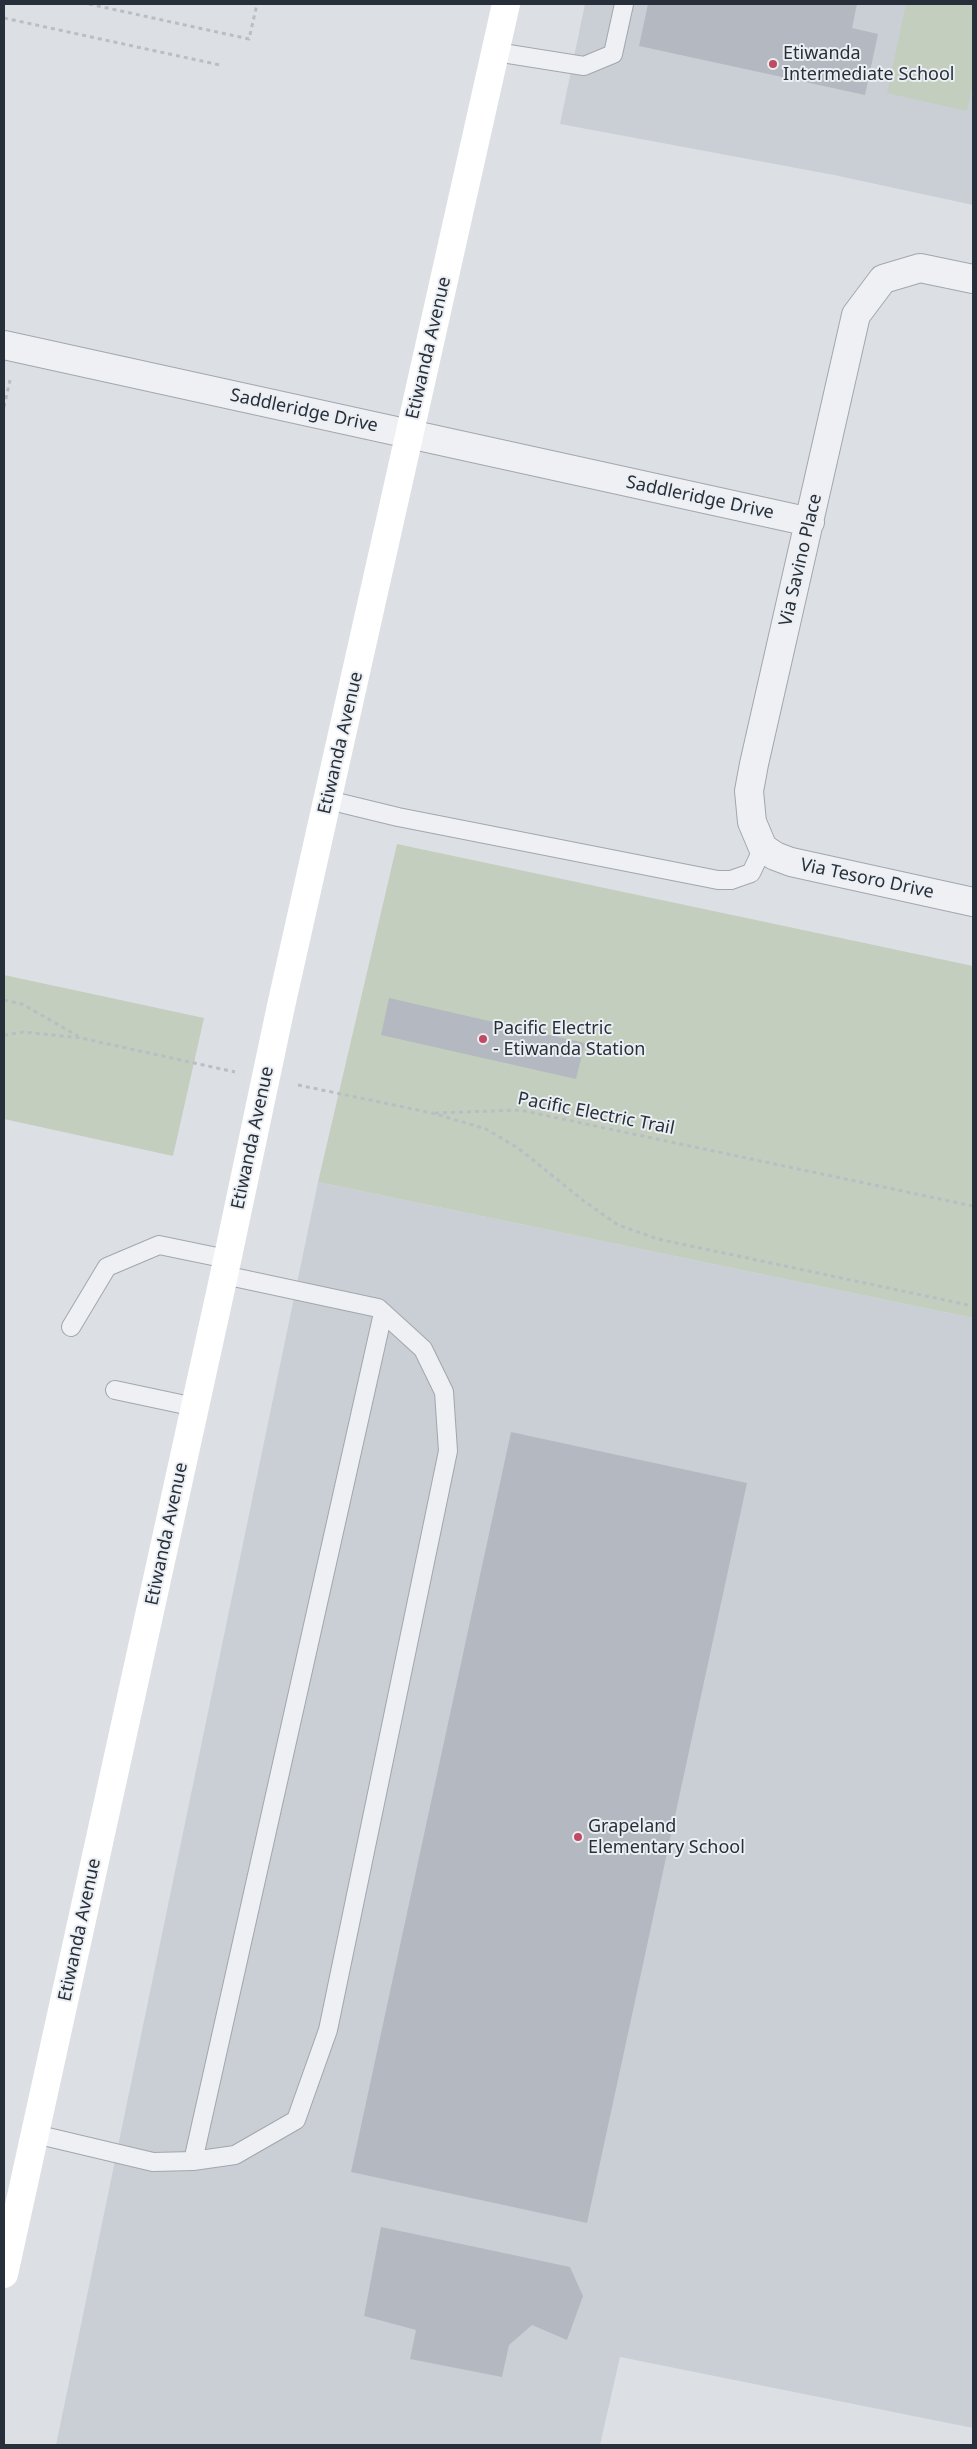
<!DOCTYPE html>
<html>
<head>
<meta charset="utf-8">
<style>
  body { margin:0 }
  #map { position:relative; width:977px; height:2449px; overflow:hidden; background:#dce0e5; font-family:"Noto Sans",sans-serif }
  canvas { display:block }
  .frame { position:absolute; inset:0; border:5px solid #272f3a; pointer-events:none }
</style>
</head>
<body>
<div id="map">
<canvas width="977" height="2449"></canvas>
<div class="frame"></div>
</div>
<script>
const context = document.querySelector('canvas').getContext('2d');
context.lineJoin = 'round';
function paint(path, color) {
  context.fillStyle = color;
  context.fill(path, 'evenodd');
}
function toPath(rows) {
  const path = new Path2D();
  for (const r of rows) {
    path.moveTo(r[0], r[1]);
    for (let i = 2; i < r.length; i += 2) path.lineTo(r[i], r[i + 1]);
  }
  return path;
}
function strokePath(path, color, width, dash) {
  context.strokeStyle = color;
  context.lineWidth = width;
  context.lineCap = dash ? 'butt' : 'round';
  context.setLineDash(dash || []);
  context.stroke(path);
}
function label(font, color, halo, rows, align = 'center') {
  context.font = font + ' "Noto Sans",sans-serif';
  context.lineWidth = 4;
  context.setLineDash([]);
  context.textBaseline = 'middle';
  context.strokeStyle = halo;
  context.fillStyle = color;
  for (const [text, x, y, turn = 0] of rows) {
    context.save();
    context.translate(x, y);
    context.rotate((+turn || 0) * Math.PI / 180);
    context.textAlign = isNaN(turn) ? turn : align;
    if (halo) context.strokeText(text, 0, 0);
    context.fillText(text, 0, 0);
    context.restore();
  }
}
const built = toPath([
  [585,4,973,4,973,205,834,175,560,124],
  [318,1182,973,1318,973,2428,620,2357,600,2445,56,2445]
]);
const green = toPath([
  [906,4,973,4,973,81,967,111,887,93],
  [397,844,973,966,973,1318,318,1182],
  [4,975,204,1018,173,1156,4,1119]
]);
const building = toPath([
  [648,4,857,4,852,28,878,34,865,95,639,46],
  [389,998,585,1043,576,1079,381,1035],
  [511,1432,747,1483,587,2223,351,2172],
  [381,2227,570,2267,583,2296,567,2340,532,2325,509,2345,502,2377,410,2359,416,2330,364,2316]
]);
const path = toPath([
  [89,4,249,39,257,4],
  [4,18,220,65],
  [4,407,10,380],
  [4,1000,22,1004,78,1036],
  [4,1035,24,1032,81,1038,235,1072],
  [298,1085,432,1113,486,1129,518,1148,584,1201,618,1225,658,1239,973,1306],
  [435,1113,520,1110,973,1206]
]);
const lane = toPath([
  [496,52,584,66,613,54,624,4],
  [328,800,398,817,718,880,731,880,751,873,763,848],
  [71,1327,107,1267,159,1245,227,1259],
  [115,1390,195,1407],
  [35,2134,153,2162,193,2161,235,2155,296,2120,328,2030,448,1451,444,1392,423,1349,378,1308,224,1275],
  [193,2161,383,1313]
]);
const street = toPath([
  [973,279,920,268,883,279,856,315,754,764,749,791,752,822,763,848,775,856,791,862,973,902],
  [4,345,810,522]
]);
const secondary = toPath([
  [4,2274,224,1275,281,1006,506,4]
]);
const markers = [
  [773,64,5,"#c04a62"],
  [483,1039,5,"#c04a62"],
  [578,1837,5,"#c04a62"]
];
const poiNames = [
  ["Etiwanda",783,54],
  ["Intermediate School",783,75],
  ["Pacific Electric",493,1029],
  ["- Etiwanda Station",493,1050],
  ["Grapeland",588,1827],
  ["Elementary School",588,1848]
];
const streetNames = [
  ["Etiwanda Avenue",429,348,-77],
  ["Saddleridge Drive",304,411,12],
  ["Saddleridge Drive",700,498,12],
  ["Via Savino Place",801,560,-77],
  ["Etiwanda Avenue",341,743,-77],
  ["Via Tesoro Drive",867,879,12],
  ["Pacific Electric Trail",596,1114,11],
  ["Etiwanda Avenue",253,1138,-78],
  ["Etiwanda Avenue",167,1534,-78],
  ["Etiwanda Avenue",80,1930,-78]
];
paint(built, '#cacfd6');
paint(green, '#c3cebe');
paint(building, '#b4b9c1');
strokePath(lane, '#a2a7ae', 20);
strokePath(street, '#a2a7ae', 30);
strokePath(path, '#babec4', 3, [4, 4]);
strokePath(lane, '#eef0f4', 18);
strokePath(street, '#eef0f4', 28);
strokePath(secondary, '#fff', 28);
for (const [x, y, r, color] of markers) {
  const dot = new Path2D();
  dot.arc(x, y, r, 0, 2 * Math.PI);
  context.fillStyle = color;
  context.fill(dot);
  strokePath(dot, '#ebeff3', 2);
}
label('18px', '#272f3a', '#ebeff3', poiNames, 'left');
label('18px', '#272f3a', '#ebeff3', streetNames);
</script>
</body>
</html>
